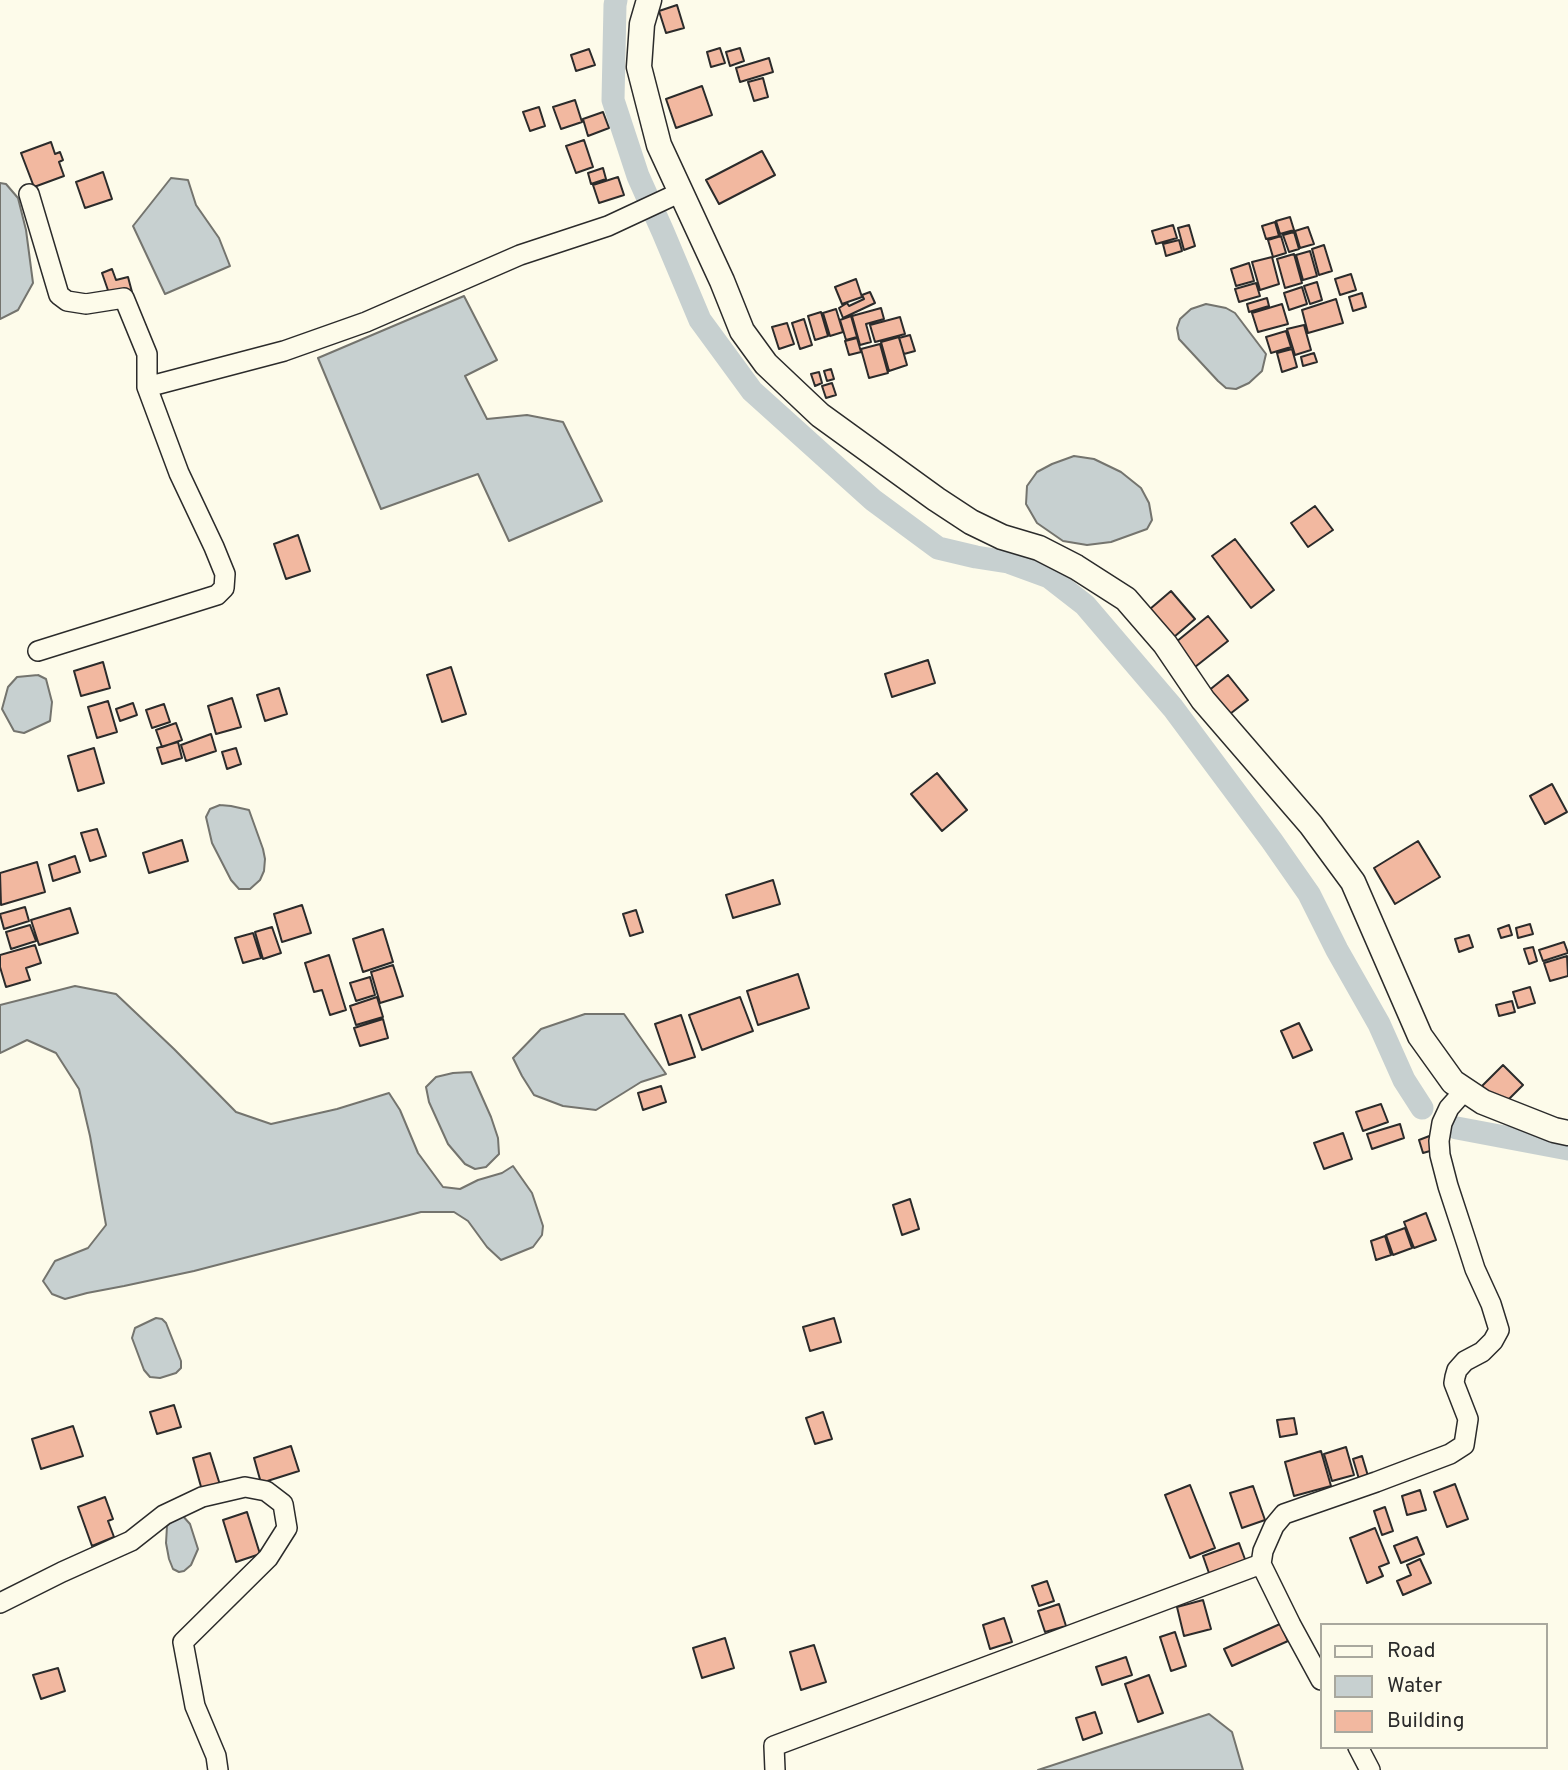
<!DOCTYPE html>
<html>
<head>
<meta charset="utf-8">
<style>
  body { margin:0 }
  #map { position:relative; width:1568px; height:1770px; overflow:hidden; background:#fdfbea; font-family:Overpass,sans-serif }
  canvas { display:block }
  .legend { position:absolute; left:1320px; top:1623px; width:228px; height:126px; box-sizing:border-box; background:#fdfbea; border:2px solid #a9a89e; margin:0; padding:9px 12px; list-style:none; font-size:21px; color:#2b2b2b }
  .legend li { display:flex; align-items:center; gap:14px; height:35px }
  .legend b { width:35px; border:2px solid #a9a89e }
</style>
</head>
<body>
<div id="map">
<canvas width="1568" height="1770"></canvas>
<ul class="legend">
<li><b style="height:9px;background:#fdfbea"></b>Road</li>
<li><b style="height:19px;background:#c7d0d0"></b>Water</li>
<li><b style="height:19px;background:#f2b8a0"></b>Building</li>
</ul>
</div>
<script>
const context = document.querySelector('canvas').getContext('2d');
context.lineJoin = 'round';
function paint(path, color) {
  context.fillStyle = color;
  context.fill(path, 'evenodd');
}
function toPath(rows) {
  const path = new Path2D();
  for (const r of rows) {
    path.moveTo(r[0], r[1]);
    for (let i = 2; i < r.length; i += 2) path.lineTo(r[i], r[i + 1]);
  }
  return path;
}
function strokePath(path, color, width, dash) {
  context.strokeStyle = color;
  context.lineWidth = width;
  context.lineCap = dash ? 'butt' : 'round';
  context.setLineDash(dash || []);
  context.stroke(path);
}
const water = toPath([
  [171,178,188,180,196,205,219,238,230,266,165,294,133,226,171,178],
  [0,183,6,184,18,198,26,230,33,283,18,310,0,319,0,183],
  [464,296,497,360,465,376,487,419,527,415,563,422,602,501,509,541,478,474,381,509,318,358,464,296],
  [1206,304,1226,308,1235,313,1266,354,1262,371,1249,383,1236,389,1226,388,1218,381,1179,339,1177,328,1180,319,1191,309,1206,304],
  [1074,456,1094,459,1121,472,1141,488,1149,503,1152,520,1147,529,1111,542,1087,545,1063,541,1037,523,1026,504,1027,486,1037,472,1052,464,1074,456],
  [38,675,46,679,52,702,50,721,24,733,14,731,2,709,8,687,17,677,38,675],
  [220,805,231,806,249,810,263,849,265,859,264,871,260,880,250,889,239,889,231,880,212,843,206,817,210,809,220,805],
  [75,986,116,994,174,1049,236,1112,271,1124,337,1109,389,1093,400,1110,418,1153,443,1187,460,1189,478,1180,502,1173,513,1166,532,1193,543,1226,542,1235,533,1247,501,1260,487,1247,468,1221,454,1212,421,1212,194,1271,124,1286,87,1293,65,1299,52,1294,43,1281,55,1261,88,1248,106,1225,90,1136,79,1089,56,1053,27,1040,0,1053,0,1005,75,986],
  [585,1014,624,1014,666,1074,641,1082,596,1110,563,1106,534,1095,522,1076,513,1058,541,1029,585,1014],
  [471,1072,491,1117,498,1138,499,1154,486,1167,475,1169,465,1164,448,1144,429,1102,426,1087,436,1077,453,1073,471,1072],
  [156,1318,162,1319,166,1323,181,1361,181,1368,176,1373,160,1378,150,1377,144,1370,132,1338,135,1328,156,1318],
  [182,1515,190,1524,198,1549,191,1565,184,1571,179,1572,173,1569,169,1559,166,1543,167,1526,177,1516,182,1515],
  [1209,1714,1232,1732,1243,1770,1038,1770,1209,1714]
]);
const canal = toPath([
  [616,0,615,5,613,100,638,176,663,232,700,320,752,391,873,500,938,548,976,557,1008,562,1049,577,1085,605,1173,708,1272,841,1309,894,1337,950,1379,1024,1404,1080,1422,1108],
  [1457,1128,1568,1149]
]);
const building = toPath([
  [677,5,684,28,666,33,659,11,677,5],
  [720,48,725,63,711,67,707,52,720,48],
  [740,48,744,61,730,66,726,52,740,48],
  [589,49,595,65,576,71,571,55,589,49],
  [769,58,773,72,740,82,736,68,769,58],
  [763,78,768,97,754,101,748,82,763,78],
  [702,86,712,115,676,128,666,99,702,86],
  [575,100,582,122,561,129,553,107,575,100],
  [539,107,545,126,530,131,523,112,539,107],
  [603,112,609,128,588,136,583,119,603,112],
  [584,140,593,167,576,173,566,146,584,140],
  [51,142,55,154,60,152,63,160,59,162,64,176,34,187,21,153,51,142],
  [762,151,775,175,719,204,706,180,762,151],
  [603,168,606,179,591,184,588,173,603,168],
  [103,172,112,199,85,208,76,182,103,172],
  [618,177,624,195,599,203,593,185,618,177],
  [1290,217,1294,230,1280,234,1276,221,1290,217],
  [1275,222,1279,236,1266,239,1262,226,1275,222],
  [1173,225,1177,238,1156,244,1152,231,1173,225],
  [1189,225,1195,246,1184,250,1178,228,1189,225],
  [1308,227,1314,244,1300,248,1295,231,1308,227],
  [1294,232,1299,249,1289,252,1283,235,1294,232],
  [1281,236,1286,253,1273,257,1268,240,1281,236],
  [1179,240,1182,251,1166,256,1163,244,1179,240],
  [1324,245,1332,271,1319,275,1312,249,1324,245],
  [1310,251,1317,276,1303,280,1296,255,1310,251],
  [1294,254,1302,283,1285,288,1277,259,1294,254],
  [1272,257,1279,284,1260,290,1252,262,1272,257],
  [1249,263,1254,281,1236,286,1231,269,1249,263],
  [112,269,116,280,128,277,132,292,111,299,102,273,112,269],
  [1351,274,1356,290,1340,295,1335,279,1351,274],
  [856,279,862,297,842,304,835,287,856,279],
  [1317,282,1322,300,1310,304,1304,286,1317,282],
  [1256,283,1260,296,1239,302,1235,289,1256,283],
  [1302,287,1307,304,1289,310,1284,293,1302,287],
  [870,292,875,303,843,318,839,308,847,303,849,306,864,299,862,295,870,292],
  [1362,293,1366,307,1353,311,1349,297,1362,293],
  [1267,298,1269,306,1249,312,1247,304,1267,298],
  [1336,299,1343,323,1308,333,1302,310,1336,299],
  [1282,304,1288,324,1258,332,1252,313,1282,304],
  [881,308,884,319,866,324,871,342,860,345,852,316,881,308],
  [836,309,843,332,830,336,823,313,836,309],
  [821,312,828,336,815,340,808,316,821,312],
  [851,316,857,337,846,340,840,320,851,316],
  [900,317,905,334,875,342,870,325,900,317],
  [804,319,812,345,800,349,792,323,804,319],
  [787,323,794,344,779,349,772,327,787,323],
  [1304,325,1311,350,1295,355,1287,329,1304,325],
  [1286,331,1291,347,1271,353,1266,337,1286,331],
  [910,335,915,351,904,354,899,338,910,335],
  [899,337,907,365,889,371,881,342,899,337],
  [857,338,861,352,849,355,845,341,857,338],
  [880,344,888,373,869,378,861,349,880,344],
  [1292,349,1297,367,1282,372,1277,353,1292,349],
  [1314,353,1317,362,1303,366,1301,357,1314,353],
  [831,369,834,379,827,381,824,371,831,369],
  [819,372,822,383,815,386,811,374,819,372],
  [832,383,836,395,826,398,822,386,832,383],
  [1315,506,1333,530,1308,547,1291,523,1315,506],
  [298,535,310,571,286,579,274,544,298,535],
  [1235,539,1274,590,1251,608,1212,556,1235,539],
  [1171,591,1195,619,1167,643,1143,615,1171,591],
  [1208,616,1228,641,1195,667,1176,642,1208,616],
  [928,660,935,683,892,697,885,674,928,660],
  [103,662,110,688,81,696,74,671,103,662],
  [451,667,466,714,442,722,427,675,451,667],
  [1228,675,1248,700,1226,717,1207,692,1228,675],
  [279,688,287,714,265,721,257,695,279,688],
  [232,698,241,727,216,734,208,706,232,698],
  [108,701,117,732,97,738,88,707,108,701],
  [133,703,137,715,120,721,116,709,133,703],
  [164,704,170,722,152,728,146,710,164,704],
  [176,723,182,740,162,747,156,730,176,723],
  [211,734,216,751,186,761,181,745,211,734],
  [178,742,182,758,162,764,157,748,178,742],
  [94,748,104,783,78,791,68,756,94,748],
  [236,748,241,764,227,769,222,752,236,748],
  [937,773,967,810,942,831,911,794,937,773],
  [1552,784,1567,812,1545,824,1530,796,1552,784],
  [97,829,106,856,90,861,81,833,97,829],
  [182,840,188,861,149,873,143,853,182,840],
  [1418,841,1440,877,1395,904,1374,868,1418,841],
  [75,856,80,872,53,881,49,865,75,856],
  [37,862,45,892,1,905,0,873,37,862],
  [773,880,780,904,733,918,726,895,773,880],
  [302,905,311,933,282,942,274,914,302,905],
  [25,907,29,921,4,929,0,914,25,907],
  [70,908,78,933,39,945,31,920,70,908],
  [636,910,643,932,630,936,623,914,636,910],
  [1530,924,1533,934,1518,938,1516,928,1530,924],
  [30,925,36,941,11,949,6,932,30,925],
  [1509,925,1512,935,1501,938,1498,929,1509,925],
  [272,927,281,953,263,959,255,932,272,927],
  [383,929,393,962,363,972,353,939,383,929],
  [253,933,261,958,243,963,235,938,253,933],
  [1469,935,1473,947,1459,952,1455,939,1469,935],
  [1564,942,1568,953,1543,961,1539,950,1564,942],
  [35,945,41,963,26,968,30,980,6,987,0,967,0,955,35,945],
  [1533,947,1537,961,1529,964,1524,949,1533,947],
  [329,955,346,1010,330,1015,322,990,314,992,305,963,329,955],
  [1567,956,1568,976,1550,981,1544,963,1567,956],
  [393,965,403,996,380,1003,371,972,393,965],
  [798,974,809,1008,758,1025,747,991,798,974],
  [370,977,375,995,356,1001,350,983,370,977],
  [1530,987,1535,1003,1518,1008,1513,992,1530,987],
  [377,997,383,1017,356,1025,350,1006,377,997],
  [740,997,753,1031,702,1050,689,1015,740,997],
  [1512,1001,1515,1012,1499,1016,1496,1005,1512,1001],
  [681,1015,695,1057,669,1065,655,1024,681,1015],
  [383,1019,388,1038,360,1046,354,1028,383,1019],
  [1299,1023,1312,1050,1293,1058,1281,1031,1299,1023],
  [1503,1065,1523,1085,1502,1106,1482,1086,1503,1065],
  [661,1086,666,1102,643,1110,638,1093,661,1086],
  [1381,1104,1388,1122,1363,1131,1356,1112,1381,1104],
  [1400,1124,1404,1138,1372,1149,1367,1134,1400,1124],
  [1343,1133,1352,1159,1324,1169,1314,1143,1343,1133],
  [1432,1135,1437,1149,1423,1153,1419,1140,1432,1135],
  [910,1199,919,1229,902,1235,893,1205,910,1199],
  [1426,1213,1436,1240,1414,1248,1404,1222,1426,1213],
  [1405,1228,1412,1248,1393,1255,1386,1235,1405,1228],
  [1385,1236,1391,1255,1376,1260,1371,1241,1385,1236],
  [834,1318,841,1342,810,1351,803,1327,834,1318],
  [174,1405,181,1427,157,1434,150,1412,174,1405],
  [823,1412,832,1439,815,1444,806,1418,823,1412],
  [1294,1418,1297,1434,1280,1437,1277,1420,1294,1418],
  [73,1426,83,1456,41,1469,32,1439,73,1426],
  [291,1446,299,1471,261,1483,254,1458,291,1446],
  [1346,1447,1354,1475,1332,1481,1324,1454,1346,1447],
  [1321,1451,1331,1486,1294,1496,1285,1462,1321,1451],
  [210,1453,221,1488,203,1494,193,1458,210,1453],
  [1362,1456,1368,1476,1359,1479,1353,1459,1362,1456],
  [1455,1484,1468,1519,1447,1527,1434,1492,1455,1484],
  [1190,1485,1215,1548,1190,1558,1165,1495,1190,1485],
  [1253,1486,1265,1520,1242,1528,1230,1493,1253,1486],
  [1420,1490,1426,1510,1407,1515,1402,1496,1420,1490],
  [105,1497,113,1519,108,1521,114,1537,92,1546,78,1507,105,1497],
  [1385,1507,1393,1531,1382,1535,1374,1511,1385,1507],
  [247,1512,260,1554,236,1562,223,1520,247,1512],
  [1375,1528,1389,1563,1379,1567,1383,1576,1367,1583,1350,1538,1375,1528],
  [1417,1537,1424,1554,1401,1563,1394,1546,1417,1537],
  [1239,1543,1246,1562,1210,1576,1203,1556,1239,1543],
  [1420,1559,1431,1583,1403,1595,1397,1581,1411,1575,1407,1565,1420,1559],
  [1047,1581,1054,1601,1039,1606,1032,1586,1047,1581],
  [1203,1600,1211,1629,1184,1636,1177,1607,1203,1600],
  [1059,1604,1066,1626,1045,1632,1038,1611,1059,1604],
  [1004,1618,1012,1642,990,1649,983,1625,1004,1618],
  [1280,1624,1288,1641,1232,1666,1224,1649,1280,1624],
  [1175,1632,1186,1666,1171,1671,1160,1637,1175,1632],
  [725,1638,734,1668,702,1678,693,1648,725,1638],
  [814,1645,826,1682,801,1690,790,1652,814,1645],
  [1126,1657,1132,1675,1102,1685,1096,1667,1126,1657],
  [58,1668,65,1691,41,1699,33,1675,58,1668],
  [1149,1675,1163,1713,1138,1722,1125,1684,1149,1675],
  [1095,1712,1102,1733,1083,1740,1076,1718,1095,1712]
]);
const minor = toPath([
  [29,194,59,295,67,301,86,304,124,298,147,354,147,387],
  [38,651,217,595,224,588,225,574,214,547,179,473,147,387,284,351,366,322,520,255,608,226,681,192],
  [0,1603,62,1572,131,1541,164,1515,202,1497,245,1487,266,1491,283,1504,287,1528,268,1558,183,1642,195,1706,216,1756,218,1770],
  [1321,1680,1291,1625,1261,1564,1263,1551,1274,1526,1284,1514,1376,1482,1450,1454,1464,1445,1468,1419,1454,1383,1455,1377,1457,1370,1465,1361,1482,1352,1493,1341,1499,1330,1491,1304,1475,1269,1467,1244,1448,1186,1440,1155,1439,1141,1442,1123,1449,1108,1465,1090],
  [1358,1747,1370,1770],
  [775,1770,774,1746,1261,1564]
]);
const tertiary = toPath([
  [649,0,642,24,639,67,659,145,722,281,742,331,766,364,820,415,936,499,971,522,1002,537,1039,548,1076,567,1126,599,1165,644,1203,700,1311,825,1353,882,1420,1036,1453,1082,1483,1102,1554,1130,1568,1133]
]);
paint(water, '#c7d0d0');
strokePath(water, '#74746e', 2);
strokePath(canal, '#c7d0d0', 23);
paint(building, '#f2b8a0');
strokePath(building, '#2b2b2b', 2);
strokePath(minor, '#2b2b2b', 22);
strokePath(tertiary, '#2b2b2b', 27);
strokePath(minor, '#fdfbea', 19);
strokePath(tertiary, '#fdfbea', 24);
</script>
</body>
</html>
